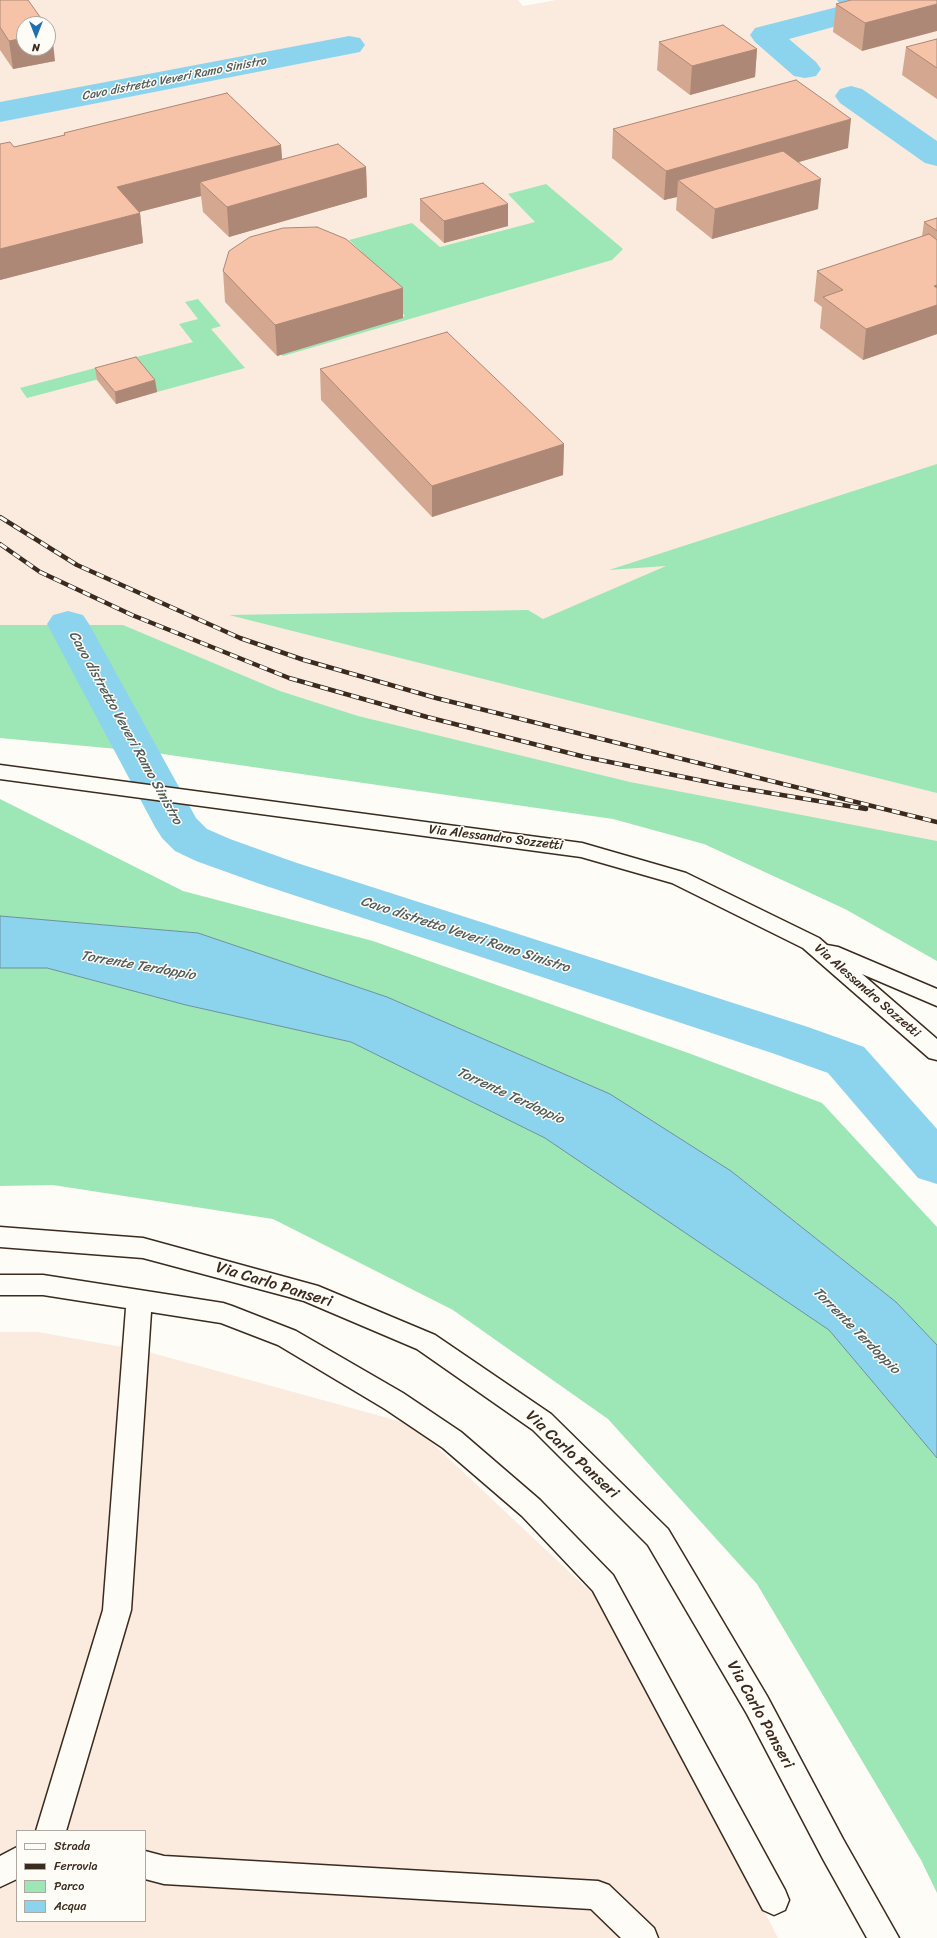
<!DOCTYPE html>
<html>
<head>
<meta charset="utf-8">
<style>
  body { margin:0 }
  #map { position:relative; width:937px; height:1938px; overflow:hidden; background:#fdfcf7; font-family:Sriracha,sans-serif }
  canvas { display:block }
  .legend { position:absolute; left:16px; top:1830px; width:130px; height:92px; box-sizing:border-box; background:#fdfcf7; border:1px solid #afa8a0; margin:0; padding:5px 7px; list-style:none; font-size:12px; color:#3b2a1e }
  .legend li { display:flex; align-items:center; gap:8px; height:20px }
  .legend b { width:20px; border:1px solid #afa8a0 }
  .north { position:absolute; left:16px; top:16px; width:40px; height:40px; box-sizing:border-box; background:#fdfcf7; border:1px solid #afa8a0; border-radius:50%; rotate:180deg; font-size:11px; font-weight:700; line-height:16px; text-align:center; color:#3b2a1e }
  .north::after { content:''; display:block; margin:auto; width:14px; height:18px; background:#1f6fb2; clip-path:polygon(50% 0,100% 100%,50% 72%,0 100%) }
</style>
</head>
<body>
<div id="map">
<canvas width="937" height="1938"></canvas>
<ul class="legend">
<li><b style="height:5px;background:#fdfcf7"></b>Strada</li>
<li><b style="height:5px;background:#3b2a1e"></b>Ferrovia</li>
<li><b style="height:11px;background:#9de6b5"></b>Parco</li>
<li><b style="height:11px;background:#8cd4ee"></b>Acqua</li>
</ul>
<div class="north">N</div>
</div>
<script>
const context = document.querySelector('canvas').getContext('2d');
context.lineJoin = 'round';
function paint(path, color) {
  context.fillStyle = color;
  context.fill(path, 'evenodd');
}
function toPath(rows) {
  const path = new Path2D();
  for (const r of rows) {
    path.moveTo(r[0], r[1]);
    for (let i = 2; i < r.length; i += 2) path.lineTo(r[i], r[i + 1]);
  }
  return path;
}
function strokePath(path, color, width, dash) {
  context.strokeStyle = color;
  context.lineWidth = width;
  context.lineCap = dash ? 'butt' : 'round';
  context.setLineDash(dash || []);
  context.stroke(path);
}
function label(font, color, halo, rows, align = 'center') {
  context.font = font + ' Sriracha,sans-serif';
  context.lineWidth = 3;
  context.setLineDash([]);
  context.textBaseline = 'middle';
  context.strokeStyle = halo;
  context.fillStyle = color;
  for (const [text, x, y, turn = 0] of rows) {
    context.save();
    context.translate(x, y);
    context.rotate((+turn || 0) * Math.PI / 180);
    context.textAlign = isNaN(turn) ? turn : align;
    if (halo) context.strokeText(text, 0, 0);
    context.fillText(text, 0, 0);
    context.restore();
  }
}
const built = toPath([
  [0,0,518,0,523,6,556,0,937,0,937,933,800,849,0,719],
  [24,24,48,24,48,48,24,48],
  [0,1332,38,1332,145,1351,413,1425,609,1609,778,1938,0,1938],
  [17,1831,145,1831,145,1921,17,1921]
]);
const green = toPath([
  [546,184,623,249,612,260,283,356,279,353,405,316,382,288,361,251,349,240,412,223,440,247,535,222,508,194],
  [198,299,221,326,211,329,245,368,157,392,137,369,27,398,20,388,193,342,179,324,198,319,185,302],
  [937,464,937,793,229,615,528,610,543,619,666,566,609,570],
  [0,625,123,625,280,691,358,716,630,782,937,841,937,961,845,909,704,844,613,819,149,752,0,738],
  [0,799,183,891,373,941,691,1054,822,1103,937,1227,937,1345,896,1302,731,1171,610,1094,387,997,198,933,0,916],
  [0,968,47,968,186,1005,351,1042,545,1138,829,1330,937,1458,937,1893,921,1860,757,1584,608,1419,453,1310,273,1219,53,1185,0,1186]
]);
const water = toPath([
  [0,916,198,933,387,997,610,1094,731,1171,896,1302,937,1345,937,1458,829,1330,545,1138,351,1042,186,1005,47,968,0,968,0,916]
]);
const canal = toPath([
  [837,0,870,0,878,10,874,16,789,39,816,62,821,69,816,76,805,78,794,76,755,42,750,35,755,28,841,6,837,0],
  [349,36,360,38,365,45,360,52,0,122,0,102,349,36],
  [851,86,862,89,937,141,937,166,925,163,840,103,835,96,840,89,851,86],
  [68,611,83,615,89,624,196,818,207,829,230,839,294,862,808,1027,864,1047,937,1129,937,1184,918,1178,828,1073,772,1053,260,884,196,861,175,851,162,838,155,827,47,624,53,615,68,611]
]);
const minor = toPath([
  [0,765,582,843,686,873,819,938,827,945,838,947,937,989,937,1006,862,974,937,1039,937,1060,929,1058,803,948,672,883,581,857,0,779,0,765],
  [0,1227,143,1238,318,1286,435,1335,551,1414,668,1529,767,1696,843,1839,899,1938,867,1938,823,1859,747,1714,648,1545,533,1430,417,1349,304,1301,143,1258,0,1247,0,1227],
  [0,1275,43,1275,223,1303,232,1306,296,1331,403,1393,461,1432,540,1500,613,1575,785,1890,789,1900,785,1910,774,1915,763,1910,593,1591,522,1516,443,1448,385,1409,278,1345,221,1323,151,1312,131,1610,66,1831,36,1831,103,1610,126,1308,43,1295,0,1295,0,1275],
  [17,1847,17,1879,0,1887,0,1856,17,1847],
  [145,1851,164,1856,598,1881,609,1885,654,1928,658,1938,621,1938,591,1909,164,1884,145,1879,145,1851]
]);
const rail = toPath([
  [0,517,77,565,240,638,304,660,436,698,937,822],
  [0,544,40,572,132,615,289,678,427,717,585,757,728,786,866,809]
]);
const wall = toPath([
  [0,0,55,61,13,69,0,50],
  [937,0,862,51,833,32,836,4],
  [937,39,937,99,902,75,906,47],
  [659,42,757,49,755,77,690,95,657,70],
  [613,129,848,148,799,162,818,209,712,239,676,210,677,197,664,200,612,158],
  [64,133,281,145,282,159,366,167,367,197,229,237,203,212,201,196,139,212,140,213,143,243,0,280,0,144,14,147,64,135],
  [420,199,508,226,444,243,420,221],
  [937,218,937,334,863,360,820,328,822,307,814,301,817,271,922,236,924,222],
  [223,271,403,288,403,318,277,356,225,302],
  [95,368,155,380,157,392,116,404,97,380],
  [320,369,564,444,563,475,432,517,321,400]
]);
const shadedWall = toPath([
  [937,4,937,31,862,51,865,23],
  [48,33,52,33,55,61,13,69,9,41,24,38,24,48,48,48],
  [757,49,755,77,690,95,692,66],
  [851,119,848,148,693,192,678,180,677,197,664,200,666,171],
  [281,145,283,175,200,182,201,196,120,217,117,187],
  [366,167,367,197,229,237,227,207],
  [821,179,818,209,712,239,715,209],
  [508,204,508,226,444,243,444,221],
  [140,213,143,243,0,280,0,249],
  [937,285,937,334,863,360,866,329,934,286],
  [403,288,403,318,277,356,275,325],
  [155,380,157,392,116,404,115,392],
  [564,444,563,475,432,517,432,486]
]);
const building = toPath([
  [0,0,28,0,45,24,24,24,24,38,9,41,0,27,0,0],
  [851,0,937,0,937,4,865,23,836,4,851,0],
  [723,25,757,49,692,66,659,42,723,25],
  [48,28,52,33,48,33,48,28],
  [937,39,937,68,906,47,937,39],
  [796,80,851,119,666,171,613,129,796,80],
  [227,93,281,145,117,187,140,213,0,249,0,144,10,142,14,147,65,135,64,133,227,93],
  [338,144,366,167,227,207,200,182,338,144],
  [783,151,821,179,715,209,678,180,783,151],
  [483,183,508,204,444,221,420,199,483,183],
  [937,218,937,231,924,222,937,218],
  [317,227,346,239,403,288,275,325,223,271,229,251,250,237,283,228,317,227],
  [929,234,937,240,937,285,934,286,937,288,937,305,866,329,823,297,843,290,817,271,929,234],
  [447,332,564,444,432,486,320,369,447,332],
  [136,357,155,380,115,392,95,368,136,357]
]);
const farWaternames = [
  ["Cavo distretto Veveri Ramo Sinistro",174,79,-11]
];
const streetNames = [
  ["Via Alessandro Sozzetti",496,838,7],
  ["Via Alessandro Sozzetti",867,991,41]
];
const waterNames = [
  ["Cavo distretto Veveri Ramo Sinistro",125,728,61],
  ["Cavo distretto Veveri Ramo Sinistro",465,935,18],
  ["Torrente Terdoppio",138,966,10],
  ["Torrente Terdoppio",510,1096,25],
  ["Torrente Terdoppio",856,1331,45]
];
const nearStreetnames = [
  ["Via Carlo Panseri",274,1285,17],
  ["Via Carlo Panseri",572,1455,43],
  ["Via Carlo Panseri",760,1715,61]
];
paint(built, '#fbebdf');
paint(green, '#9de6b5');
paint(water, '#8cd4ee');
strokePath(water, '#6c909b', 1);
paint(canal, '#8cd4ee');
strokePath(minor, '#3b2a1e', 3);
paint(minor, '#fdfcf7');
strokePath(rail, '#3b2a1e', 4.5);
strokePath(rail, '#fdfcf7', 3, [8]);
paint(wall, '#d4a890');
paint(shadedWall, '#ad8876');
paint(building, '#f7c3a8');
strokePath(building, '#ad8876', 1);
label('italic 12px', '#535d5c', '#fdfcf7', farWaternames);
label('13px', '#3b2a1e', '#fdfcf7', streetNames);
label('italic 14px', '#535d5c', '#fdfcf7', waterNames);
label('16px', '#3b2a1e', '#fdfcf7', nearStreetnames);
</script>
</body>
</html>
